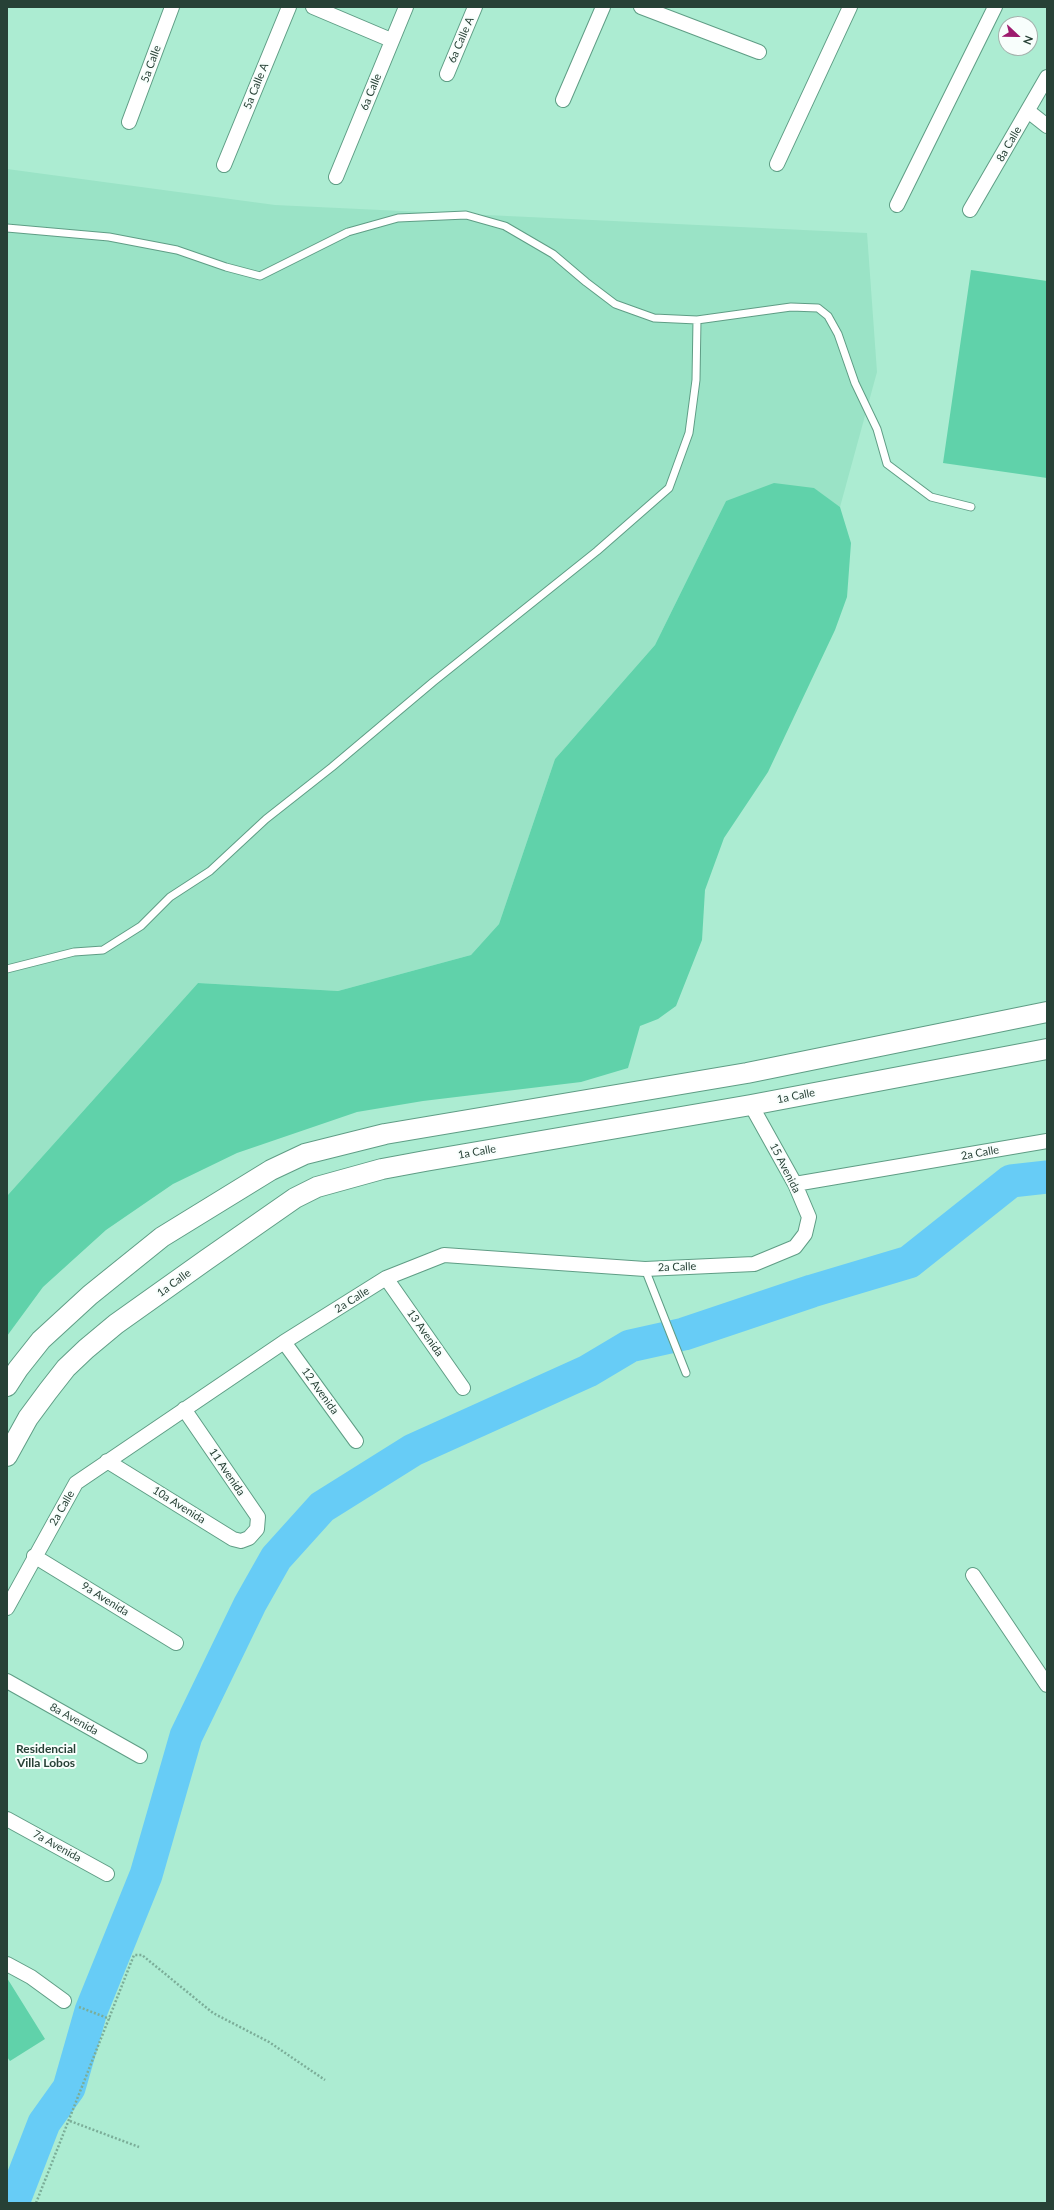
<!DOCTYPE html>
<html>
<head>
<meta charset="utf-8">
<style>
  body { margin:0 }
  #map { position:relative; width:1054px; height:2210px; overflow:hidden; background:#acecd2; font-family:Lato,sans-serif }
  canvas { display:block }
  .frame { position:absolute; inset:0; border:8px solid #274136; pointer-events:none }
  .north { position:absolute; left:998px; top:16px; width:40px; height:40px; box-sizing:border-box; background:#f8fefc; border:1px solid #a4b2ad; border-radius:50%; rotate:112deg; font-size:11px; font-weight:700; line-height:16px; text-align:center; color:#274136 }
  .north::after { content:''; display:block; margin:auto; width:14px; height:18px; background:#9d1b6e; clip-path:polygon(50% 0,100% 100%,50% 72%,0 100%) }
</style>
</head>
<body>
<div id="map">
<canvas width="1054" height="2210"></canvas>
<div class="frame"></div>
<div class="north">N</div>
</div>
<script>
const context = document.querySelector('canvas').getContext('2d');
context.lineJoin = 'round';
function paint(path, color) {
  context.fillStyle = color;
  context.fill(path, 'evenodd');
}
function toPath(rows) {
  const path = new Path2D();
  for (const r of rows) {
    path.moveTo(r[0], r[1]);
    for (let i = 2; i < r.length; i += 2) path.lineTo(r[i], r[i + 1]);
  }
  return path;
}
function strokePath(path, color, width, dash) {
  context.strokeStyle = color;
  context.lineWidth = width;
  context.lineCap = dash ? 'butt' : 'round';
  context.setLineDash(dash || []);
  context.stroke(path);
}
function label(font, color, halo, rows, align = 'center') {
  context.font = font + ' Lato,sans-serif';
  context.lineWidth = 4;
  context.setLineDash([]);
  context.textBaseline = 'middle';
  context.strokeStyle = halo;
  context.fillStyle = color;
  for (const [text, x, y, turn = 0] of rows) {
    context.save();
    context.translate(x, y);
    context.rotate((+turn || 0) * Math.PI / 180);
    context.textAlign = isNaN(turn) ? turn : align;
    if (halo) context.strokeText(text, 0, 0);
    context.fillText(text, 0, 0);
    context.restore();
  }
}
const built = toPath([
  [7,169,275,205,867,233,877,372,840,507,813,488,726,501,655,645,555,759,499,924,471,955,338,991,198,983,7,1196]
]);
const green = toPath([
  [971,270,1047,281,1047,478,943,463],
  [774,483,814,488,840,507,851,543,847,597,835,630,768,772,724,838,705,890,702,940,676,1006,658,1019,640,1026,628,1068,581,1082,423,1101,357,1112,237,1153,173,1184,106,1230,43,1287,7,1336,7,1196,198,983,338,991,471,955,499,924,555,759,655,645,726,501],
  [7,1978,45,2039,10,2061,7,2057]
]);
const river = toPath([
  [13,2203,44,2123,69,2088,91,2011,146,1875,186,1736,250,1604,276,1558,322,1507,413,1450,588,1371,630,1346,684,1334,812,1291,909,1262,1011,1181,1047,1177]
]);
const path = toPath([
  [79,2007,110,2019],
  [70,2121,139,2147],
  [36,2203,134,1955,142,1955,213,2013,269,2042,325,2080]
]);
const lane = toPath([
  [7,228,109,237,177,250,226,267,260,276,348,232,398,218,466,215,505,226,553,254,586,282,615,304,654,318,697,320,791,307,818,308,828,316,838,334,855,383,877,429,887,464,931,497,971,507],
  [7,969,74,952,103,950,141,926,170,897,210,871,266,819,332,767,433,682,597,551,669,488,689,433,696,380,697,320],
  [645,1269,686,1373]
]);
const street = toPath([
  [313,7,391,40],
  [641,7,759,52],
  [447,74,475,7],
  [563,100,603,7],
  [1028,111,1047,126],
  [129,122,172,7],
  [777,164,850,7],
  [224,165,289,7],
  [336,177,406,7],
  [897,205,995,7],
  [970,210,1047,77],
  [795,1184,1047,1141],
  [386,1278,463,1388],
  [284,1342,356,1441],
  [107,1461,233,1539,241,1541,249,1538,257,1529,258,1517,184,1409],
  [34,1556,176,1643],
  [973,1575,1047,1685],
  [7,1608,76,1483,284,1342,386,1278,444,1255,645,1269,754,1264,795,1247,805,1234,809,1217,795,1184,751,1105],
  [7,1681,140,1756],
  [7,1819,107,1874],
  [7,1964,31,1977,64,2001]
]);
const secondary = toPath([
  [7,1386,18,1369,41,1340,90,1295,162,1237,271,1170,305,1154,385,1134,747,1073,1047,1012],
  [7,1456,28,1418,48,1391,66,1368,86,1349,116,1324,206,1260,295,1198,317,1187,382,1169,425,1161,751,1105,1047,1049]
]);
const streetNames = [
  ["6a Calle A",461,40,-67],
  ["5a Calle",151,64,-70],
  ["5a Calle A",256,86,-68],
  ["6a Calle",371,92,-68],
  ["8a Calle",1009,144,-60],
  ["1a Calle",796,1096,-11],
  ["1a Calle",477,1152,-10],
  ["2a Calle",980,1153,-10],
  ["15 Avenida",785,1168,63],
  ["2a Calle",677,1267,-2],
  ["1a Calle",174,1283,-36],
  ["2a Calle",352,1300,-32],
  ["13 Avenida",425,1333,55],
  ["12 Avenida",320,1391,54],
  ["11 Avenida",227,1472,56],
  ["10a Avenida",179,1505,32],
  ["2a Calle",62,1508,-60],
  ["9a Avenida",105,1599,32],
  ["8a Avenida",74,1719,29],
  ["7a Avenida",57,1846,29]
];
const neighbourhoodNames = [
  ["Residencial",46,1749],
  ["Villa Lobos",46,1763]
];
paint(built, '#9ae3c6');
paint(green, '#60d2aa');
strokePath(river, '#67ccf6', 33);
strokePath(lane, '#5f9d85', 9);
strokePath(street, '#5f9d85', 16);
strokePath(secondary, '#5f9d85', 22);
strokePath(path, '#7bad98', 2.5, [2, 2]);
strokePath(lane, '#fff', 7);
strokePath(street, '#fff', 14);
strokePath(secondary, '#fff', 20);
label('11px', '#274136', '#f8fefc', streetNames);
label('bold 12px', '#274136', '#f8fefc', neighbourhoodNames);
</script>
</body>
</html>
